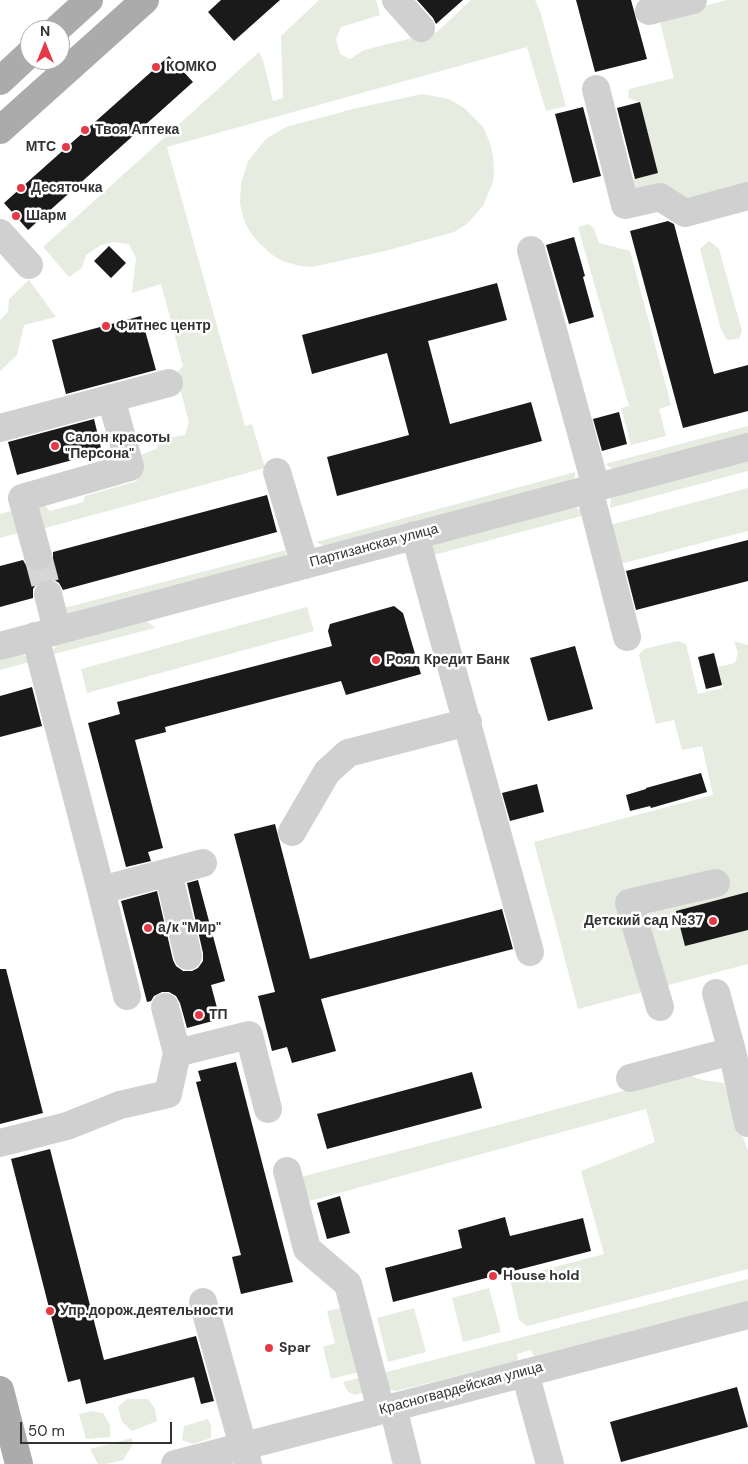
<!DOCTYPE html>
<html>
<head>
<meta charset="utf-8">
<style>
  body { margin:0 }
  #map { position:relative; width:748px; height:1464px; overflow:hidden; background:#fff; font-family:"DM Sans",sans-serif }
  canvas { display:block }
  .north { position:absolute; left:20px; top:20px; width:50px; height:50px; box-sizing:border-box; background:#fff; border:1px solid #adadad; border-radius:50%; rotate:0deg; font-size:14px; font-weight:700; line-height:20px; text-align:center; color:#333 }
  .north::after { content:''; display:block; margin:auto; width:18px; height:22px; background:#e63946; clip-path:polygon(50% 0,100% 100%,50% 72%,0 100%) }
  .scale { position:absolute; left:20px; top:1422px; width:152px; height:22px; box-sizing:border-box; border:2px solid #333; border-top:0; padding-left:6px; font-size:15px; line-height:18px; white-space:nowrap; color:#333; -webkit-text-stroke:4px #fff; paint-order:stroke }
</style>
</head>
<body>
<div id="map">
<canvas width="748" height="1464"></canvas>
<div class="north">N</div>
<div class="scale">50 m</div>
</div>
<script>
const context = document.querySelector('canvas').getContext('2d');
context.lineJoin = 'round';
function paint(path, color) {
  context.fillStyle = color;
  context.fill(path, 'evenodd');
}
function toPath(rows) {
  const path = new Path2D();
  for (const r of rows) {
    path.moveTo(r[0], r[1]);
    for (let i = 2; i < r.length; i += 2) path.lineTo(r[i], r[i + 1]);
  }
  return path;
}
function strokePath(path, color, width, dash) {
  context.strokeStyle = color;
  context.lineWidth = width;
  context.lineCap = dash ? 'butt' : 'round';
  context.setLineDash(dash || []);
  context.stroke(path);
}
function label(font, color, halo, rows, align = 'center') {
  context.font = font + ' "DM Sans",sans-serif';
  context.lineWidth = 5;
  context.setLineDash([]);
  context.textBaseline = 'middle';
  context.strokeStyle = halo;
  context.fillStyle = color;
  for (const [text, x, y, turn = 0] of rows) {
    context.save();
    context.translate(x, y);
    context.rotate((+turn || 0) * Math.PI / 180);
    context.textAlign = isNaN(turn) ? turn : align;
    if (halo) context.strokeText(text, 0, 0);
    context.fillText(text, 0, 0);
    context.restore();
  }
}
const green = toPath([
  [319,0,376,0,380,15,341,27,336,39,340,54,350,59,364,50,437,32,471,0,535,0,540,11,566,106,546,111,527,47,167,147,245,426,252,424,265,468,38,530,32,509,44,505,50,511,83,502,85,496,137,481,136,457,156,449,160,439,185,435,189,422,176,374,183,366,161,284,132,293,136,258,129,244,113,242,101,245,86,255,82,268,69,277,43,247,259,52,263,60,273,101,283,98,281,36],
  [727,0,748,0,748,185,689,204,633,194,630,187,634,179,658,173,640,102,628,98,629,89,674,78,659,18],
  [422,94,449,99,464,108,483,127,490,143,493,155,494,171,493,182,483,206,467,224,454,232,385,251,312,267,300,266,282,261,271,254,258,242,250,232,244,220,240,204,241,184,248,161,266,139,286,127,357,108],
  [589,224,594,229,599,243,630,251,671,405,659,409,666,436,631,445,621,408,629,406,578,227],
  [709,241,719,249,742,331,739,339,727,340,721,329,700,249],
  [29,280,56,317,24,325,17,355,0,371,0,320,8,312,9,299],
  [748,426,748,439,614,470,605,464],
  [748,455,748,471,610,508,611,498,616,492],
  [575,472,575,477,569,484,326,547,316,542],
  [748,488,748,531,620,564,610,525],
  [566,506,576,507,585,515,430,556,431,547,436,542],
  [18,509,25,531,0,538,0,514],
  [286,550,286,556,282,561,75,616,67,614,64,608],
  [307,607,314,631,87,693,81,669],
  [143,618,155,628,54,654,54,649,57,643],
  [678,641,686,644,698,694,723,688,718,667,735,663,738,653,734,641,748,645,748,964,578,1009,534,842,713,795,702,746,682,750,674,720,656,724,639,655,644,649],
  [21,654,26,656,29,662,0,670,0,657],
  [685,1074,702,1080,724,1083,748,1151,748,1269,527,1326,519,1320,510,1279,604,1254,581,1171,655,1142,646,1109,306,1202,301,1177,502,1124],
  [748,1279,748,1301,534,1356,531,1350,517,1354,518,1361,396,1391,389,1389,379,1374],
  [489,1288,501,1332,463,1342,452,1298],
  [341,1308,358,1372,331,1379,323,1347,335,1343,327,1311],
  [414,1308,426,1352,388,1362,377,1318],
  [366,1376,364,1392,355,1395,348,1392,343,1382],
  [127,1399,148,1399,155,1409,157,1421,132,1431,122,1422,118,1407],
  [91,1411,103,1413,110,1425,110,1437,86,1439,79,1414],
  [208,1419,211,1425,211,1438,193,1444,182,1440,184,1426],
  [132,1438,133,1444,123,1460,106,1464,98,1464,90,1449]
]);
const building = toPath([
  [221,0,280,0,234,41,208,12],
  [417,0,463,0,436,24,433,18],
  [576,0,631,0,647,59,595,72],
  [169,56,193,82,28,230,4,203],
  [640,102,658,173,635,179,617,108],
  [583,107,601,176,573,183,555,114],
  [668,221,674,224,714,374,748,365,748,411,683,428,630,231],
  [574,237,585,276,583,277,594,317,569,324,546,245],
  [109,246,126,263,111,278,94,261],
  [497,283,507,320,428,341,450,424,531,402,542,441,337,496,327,457,409,435,387,353,312,374,302,335],
  [141,316,156,370,66,394,52,340],
  [619,412,627,444,602,451,593,419],
  [94,419,102,452,17,475,8,442],
  [267,495,277,532,63,590,59,583,53,579,44,579,37,583,33,589,33,598,0,607,0,566,23,560,27,567,35,571,42,571,49,567,53,559,53,552],
  [748,540,748,581,636,610,626,571],
  [394,606,403,613,421,674,346,695,341,681,165,727,166,732,135,740,163,848,148,852,151,861,126,867,88,723,120,714,117,702,332,646,328,631,330,624],
  [575,646,593,709,548,721,530,658],
  [714,653,722,685,706,689,698,657],
  [32,687,42,726,0,737,0,696],
  [701,773,707,792,651,808,650,806,630,811,626,795,646,789,646,788],
  [537,784,544,812,510,821,502,793],
  [275,824,310,959,502,909,513,949,321,999,336,1051,292,1063,287,1047,272,1051,258,996,275,992,234,834],
  [198,880,225,981,211,985,220,1019,187,1028,180,1003,176,996,169,992,162,992,154,996,151,1001,147,1002,121,901,157,891,173,960,176,966,183,971,192,971,198,968,203,961,203,953,187,883],
  [748,892,748,930,685,946,676,911],
  [0,969,6,969,43,1113,0,1124],
  [236,1062,293,1282,241,1294,232,1257,241,1255,196,1082,201,1081,198,1071],
  [472,1072,482,1108,327,1149,317,1114],
  [50,1149,104,1360,196,1336,214,1401,201,1404,194,1377,86,1404,80,1379,68,1382,11,1159],
  [340,1196,350,1233,327,1239,317,1203],
  [505,1217,510,1236,583,1218,591,1251,393,1302,385,1268,462,1248,458,1230],
  [737,1387,748,1427,621,1462,610,1422]
]);
const minorTunnel = toPath([
  [38,556,48,594]
]);
const minor = toPath([
  [396,0,421,28],
  [649,11,693,0],
  [596,89,625,205,660,197,685,213,748,196],
  [0,233,29,265],
  [531,250,596,487],
  [0,428,169,383],
  [277,472,305,565],
  [589,489,627,637],
  [415,535,530,952],
  [38,556,22,498,130,467,111,398],
  [48,594,57,631],
  [35,636,101,890,127,996],
  [0,646,748,447],
  [292,832,327,772,348,753,468,722],
  [168,872,188,956],
  [101,890,203,863],
  [716,993,732,1051,748,1123],
  [165,1007,177,1053],
  [660,1007,629,903,716,883],
  [630,1078,732,1051],
  [0,1143,67,1126,120,1105,168,1094,177,1053,249,1035,268,1109],
  [287,1171,307,1249,348,1284,381,1410],
  [203,1302,248,1464],
  [525,1373,550,1464],
  [393,1407,407,1464],
  [175,1464,748,1315]
]);
const major = toPath([
  [56,30,89,0],
  [0,81,30,53],
  [0,130,145,0],
  [0,1390,19,1464]
]);
const markers = [
  [156,67,5,"#e63946"],
  [85,130,5,"#e63946"],
  [66,147,5,"#e63946"],
  [21,188,5,"#e63946"],
  [16,216,5,"#e63946"],
  [106,326,5,"#e63946"],
  [55,446,5,"#e63946"],
  [376,660,5,"#e63946"],
  [713,921,5,"#e63946"],
  [148,928,5,"#e63946"],
  [199,1015,5,"#e63946"],
  [493,1276,5,"#e63946"],
  [50,1311,5,"#e63946"],
  [269,1348,5,"#e63946"]
];
const poiNames = [
  ["КОМКО",166,67],
  ["Твоя Аптека",95,130],
  ["МТС",56,147,"right"],
  ["Десяточка",31,188],
  ["Шарм",26,216],
  ["Фитнес центр",116,326],
  ["Салон красоты",65,438],
  ["\"Персона\"",65,454],
  ["Роял Кредит Банк",386,660],
  ["Детский сад №37",703,921,"right"],
  ["а/к \"Мир\"",158,928],
  ["ТП",209,1015],
  ["House hold",503,1276],
  ["Упр.дорож.деятельности",60,1311],
  ["Spar",279,1348]
];
const streetNames = [
  ["Партизанская улица",374,546,-15],
  ["Красногвардейская улица",461,1389,-15]
];
paint(green, '#e6ecdf');
paint(building, '#1a1a1a');
strokePath(minorTunnel, '#d6d6d6', 28, [28, 14]);
strokePath(minor, '#d0d0d0', 28);
strokePath(major, '#ababab', 28);
for (const [x, y, r, color] of markers) {
  const dot = new Path2D();
  dot.arc(x, y, r, 0, 2 * Math.PI);
  context.fillStyle = color;
  context.fill(dot);
  strokePath(dot, '#fff', 2);
}
label('bold 14px', '#333', '#fff', poiNames, 'left');
label('14px', '#333', '#fff', streetNames);
</script>
</body>
</html>
